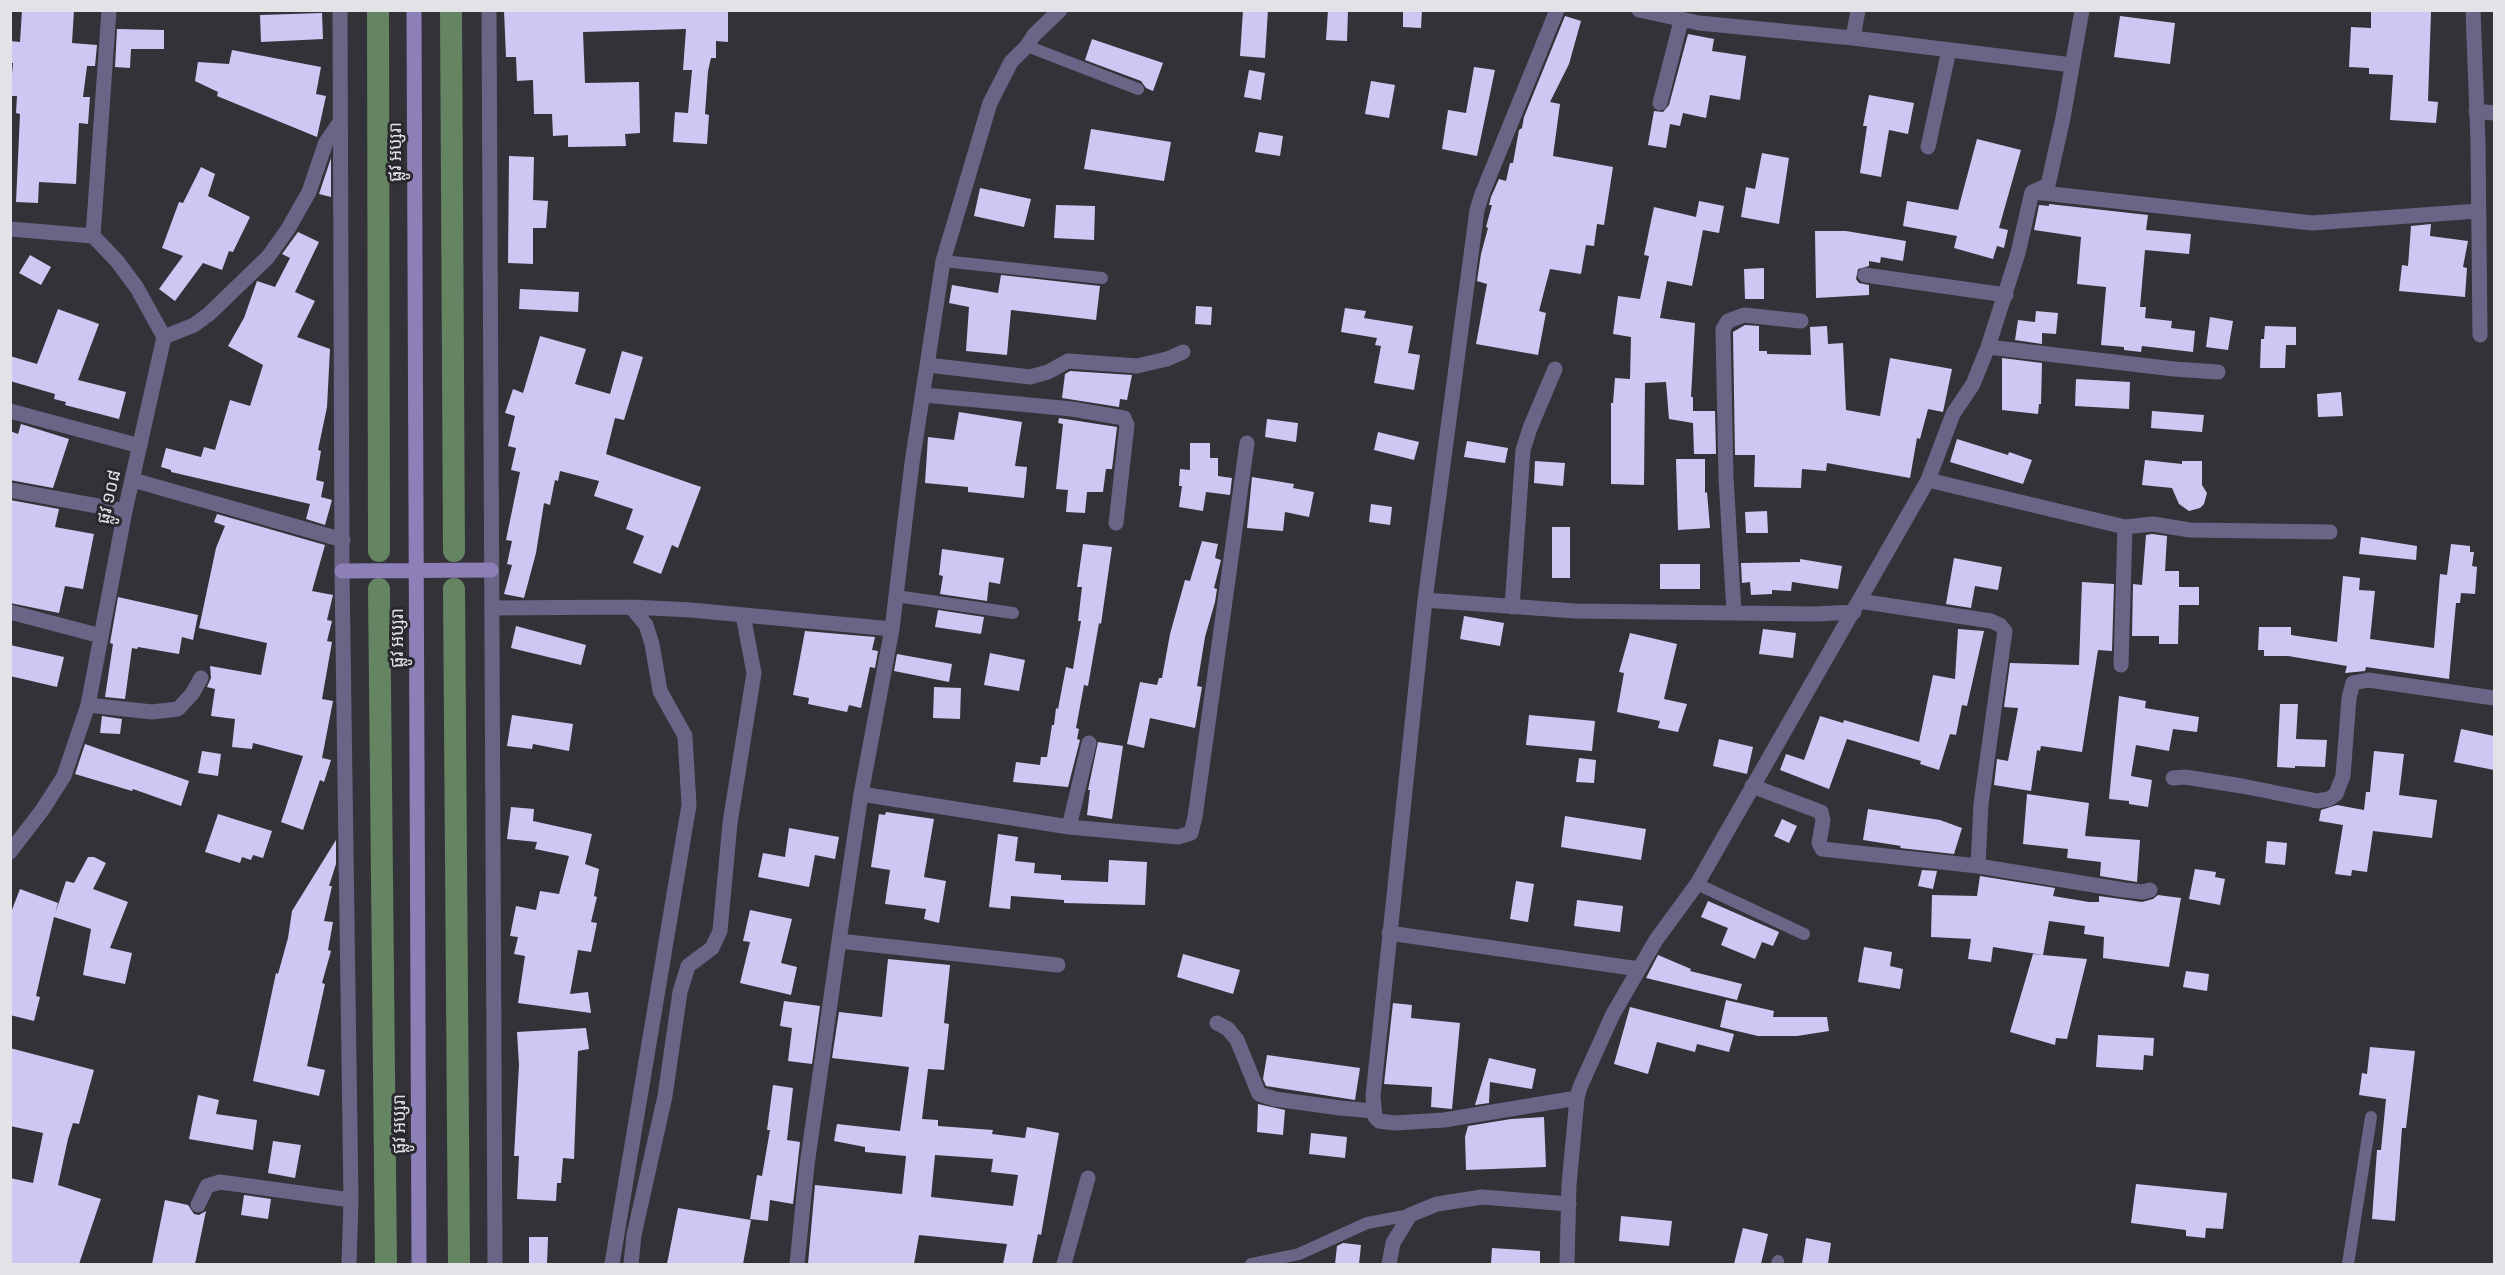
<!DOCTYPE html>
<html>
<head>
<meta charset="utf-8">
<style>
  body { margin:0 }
  #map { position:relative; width:2505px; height:1275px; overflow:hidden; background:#333238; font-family:"Crimson Pro",serif }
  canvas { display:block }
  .frame { position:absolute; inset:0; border:12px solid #e3e3e7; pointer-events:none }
</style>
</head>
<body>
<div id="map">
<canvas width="2505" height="1275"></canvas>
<div class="frame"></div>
</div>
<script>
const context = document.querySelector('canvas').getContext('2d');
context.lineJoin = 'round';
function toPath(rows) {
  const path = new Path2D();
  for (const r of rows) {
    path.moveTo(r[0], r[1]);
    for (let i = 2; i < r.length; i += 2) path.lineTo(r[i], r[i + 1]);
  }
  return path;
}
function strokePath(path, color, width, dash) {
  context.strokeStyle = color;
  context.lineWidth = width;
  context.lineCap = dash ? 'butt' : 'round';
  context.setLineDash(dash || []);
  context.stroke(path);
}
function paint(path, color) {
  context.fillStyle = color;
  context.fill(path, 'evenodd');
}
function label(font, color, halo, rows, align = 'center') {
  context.font = font + ' "Crimson Pro","Noto Sans Khmer",serif';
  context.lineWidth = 6;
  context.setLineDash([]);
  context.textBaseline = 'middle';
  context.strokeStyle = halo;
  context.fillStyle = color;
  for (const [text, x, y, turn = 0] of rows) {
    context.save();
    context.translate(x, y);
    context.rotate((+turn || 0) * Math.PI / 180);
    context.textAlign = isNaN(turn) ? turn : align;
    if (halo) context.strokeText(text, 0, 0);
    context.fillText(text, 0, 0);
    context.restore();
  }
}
const canal = toPath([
  [378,10,379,551],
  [451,10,454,551],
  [379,589,386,1264],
  [454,589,459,1264]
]);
const building = toPath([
  [22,10,74,10,72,43,97,45,95,66,87,66,83,97,90,97,88,124,79,123,76,184,39,182,38,203,16,202,20,114,16,113,17,96,10,96,13,63,10,63,10,41,20,42],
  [504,10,728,10,728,42,716,41,716,58,711,58,708,71,705,114,709,115,707,144,673,142,675,112,688,113,692,70,683,70,686,29,583,32,585,83,639,82,640,133,625,134,626,146,568,147,568,135,553,136,552,114,534,114,533,80,517,81,516,57,506,57],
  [1243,10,1268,10,1265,58,1240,56],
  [1328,10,1348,10,1347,41,1326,40],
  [1403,10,1422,10,1421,28,1403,27],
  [2371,10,2431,12,2428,101,2438,102,2436,123,2390,120,2393,75,2369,74,2369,68,2349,67,2351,27,2371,28],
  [322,13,323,39,261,42,260,15],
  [1565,16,1581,21,1569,64,1550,102,1560,104,1553,156,1613,167,1604,225,1597,224,1594,246,1586,245,1581,274,1550,269,1539,311,1546,313,1538,355,1476,344,1487,284,1477,281,1481,254,1488,228,1486,227,1492,205,1489,205,1491,197,1499,179,1506,181,1510,163,1513,163,1519,130,1522,128,1524,117],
  [2120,16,2175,23,2170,64,2114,57],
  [117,29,164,30,164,49,131,49,130,68,115,67],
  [1688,34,1714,39,1712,51,1746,56,1740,100,1710,95,1706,118,1683,113,1680,126,1670,124,1666,148,1648,145,1654,111,1663,112,1669,105],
  [1092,39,1163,63,1153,91,1146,88,1141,81,1085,60],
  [232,50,321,67,316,94,326,96,317,137,217,96,218,92,195,81,198,62,229,64],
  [1474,67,1495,70,1477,156,1442,149,1448,110,1466,113],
  [1249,70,1265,73,1261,100,1244,97],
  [1371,81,1395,85,1389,118,1365,114],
  [1869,95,1914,103,1908,134,1889,130,1881,177,1860,173,1867,126,1863,126],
  [1091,129,1171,142,1164,181,1084,169],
  [1259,132,1283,136,1280,156,1255,152],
  [1977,139,2021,150,1999,228,2008,230,2004,248,1997,246,1993,259,1954,248,1957,236,1903,226,1907,201,1958,210],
  [1762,153,1789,158,1779,224,1741,217,1746,187,1755,189],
  [509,156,534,157,533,200,548,201,546,228,533,228,533,264,508,263],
  [331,158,331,197,319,194],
  [201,167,215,174,208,196,250,217,233,252,229,251,222,270,203,263,175,301,159,289,183,256,162,248,179,202,183,203],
  [980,188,1031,199,1024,227,974,216],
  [1699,201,1724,206,1719,233,1703,230,1692,286,1667,281,1660,318,1695,323,1691,397,1693,397,1693,411,1715,411,1716,454,1694,454,1693,423,1669,419,1666,382,1645,383,1644,485,1611,484,1611,403,1613,403,1615,378,1630,379,1631,337,1613,334,1618,296,1640,299,1649,256,1644,255,1654,207,1696,217],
  [2049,204,2148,215,2146,230,2191,234,2189,254,2145,250,2140,307,2146,307,2145,318,2172,321,2171,328,2195,331,2193,352,2142,346,2141,352,2124,350,2124,347,2101,345,2106,287,2077,284,2081,237,2034,230,2039,205,2049,206],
  [1056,205,1095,206,1094,240,1054,238],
  [2431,224,2430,236,2468,241,2463,267,2467,268,2465,297,2399,291,2402,265,2408,266,2411,226],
  [1815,231,1846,231,1906,241,1903,261,1881,257,1880,263,1869,261,1869,266,1858,269,1856,279,1859,283,1869,285,1869,295,1816,298],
  [298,232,319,242,295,292,315,301,297,337,330,349,327,407,318,450,321,451,316,480,324,482,321,497,332,500,325,525,306,519,310,504,171,472,171,470,161,467,166,448,201,457,204,447,215,450,230,400,250,406,263,365,228,346,244,318,257,281,275,287,290,258,282,254],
  [30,255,51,267,41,285,19,273],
  [1764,268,1764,299,1745,299,1744,269],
  [1001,275,1100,286,1096,320,1011,310,1007,355,966,351,969,307,949,303,952,285,998,293],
  [520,289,579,292,578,312,519,309],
  [1196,306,1212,307,1211,325,1195,324],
  [1345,308,1366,311,1364,318,1413,326,1408,353,1420,355,1414,390,1374,383,1381,346,1375,345,1377,338,1341,332],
  [58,309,99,324,78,380,126,392,119,419,65,405,66,402,54,399,55,394,10,381,10,356,37,364],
  [2036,311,2058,313,2056,334,2042,333,2042,344,2015,340,2018,320,2035,322],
  [2210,317,2233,321,2228,350,2206,347],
  [1745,325,1759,326,1759,351,1767,351,1767,354,1811,355,1810,327,1827,326,1828,344,1843,343,1846,410,1880,416,1890,358,1952,369,1943,412,1928,409,1920,439,1917,438,1910,478,1827,463,1826,471,1802,469,1801,488,1754,487,1755,455,1735,455,1733,332],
  [2265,326,2296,327,2296,345,2286,345,2285,368,2260,368,2261,339,2264,339],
  [540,336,586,349,575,384,610,394,622,351,643,357,624,420,615,418,606,454,701,487,678,548,672,545,661,574,633,563,644,536,626,529,633,509,594,496,599,481,560,471,558,481,555,480,550,505,544,503,536,553,524,598,504,594,512,565,507,564,512,541,506,540,520,472,511,470,516,448,508,446,515,416,505,413,513,389,523,393],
  [2002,358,2042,363,2041,404,2039,404,2038,414,2002,410],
  [1070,371,1132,375,1127,400,1120,399,1119,407,1062,398,1065,374],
  [2076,379,2130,382,2129,409,2075,406],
  [2341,392,2343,416,2318,417,2317,394],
  [2152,411,2204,415,2202,432,2151,428],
  [959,412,1022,422,1015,466,1027,467,1024,498,968,492,968,487,925,483,928,437,954,440],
  [1059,418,1117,427,1112,469,1106,469,1103,492,1087,492,1085,513,1066,512,1068,490,1056,489,1063,424,1058,423],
  [1267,419,1298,423,1296,442,1265,437],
  [21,424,69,439,53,488,10,480,10,431,18,434],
  [1378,432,1419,442,1414,460,1374,450],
  [1957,439,2008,455,2009,452,2032,460,2023,484,1950,462],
  [1467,441,1508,448,1505,463,1464,457],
  [1190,443,1210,443,1210,458,1218,458,1218,476,1232,478,1230,495,1206,492,1203,511,1179,507,1182,486,1179,486,1180,469,1190,470],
  [1676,459,1705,459,1705,493,1707,492,1710,528,1678,530],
  [2145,460,2182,464,2182,461,2202,461,2202,485,2207,493,2204,504,2200,508,2189,511,2179,504,2172,488,2142,485],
  [1535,461,1565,463,1563,486,1534,483],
  [1252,477,1294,484,1293,488,1314,492,1309,517,1285,512,1283,531,1247,528],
  [10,500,59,509,55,527,94,534,83,589,65,586,59,613,10,603],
  [1371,504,1392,507,1390,525,1369,522],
  [1767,511,1768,533,1746,533,1745,512],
  [217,514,325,545,312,591,333,595,327,620,332,621,327,641,332,642,322,699,333,701,322,758,331,760,324,782,320,780,303,830,281,822,303,756,253,743,252,749,232,747,235,719,211,716,215,689,207,687,211,678,210,666,261,675,267,643,199,628,216,548,225,526,214,522],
  [1552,527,1570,527,1570,578,1552,578],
  [2152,534,2167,536,2165,571,2179,571,2179,587,2199,587,2199,605,2179,605,2178,644,2159,644,2159,636,2132,636,2133,584,2142,585,2146,535],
  [2361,537,2417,546,2416,560,2359,554],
  [1202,541,1218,544,1215,558,1221,560,1214,588,1217,589,1215,602,1205,637,1197,686,1202,687,1195,728,1150,718,1144,748,1127,744,1140,682,1157,685,1159,678,1162,678,1170,634,1185,580,1190,581],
  [1083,544,1112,547,1101,624,1099,623,1088,686,1084,685,1076,728,1079,729,1077,739,1080,740,1068,787,1013,782,1016,762,1040,765,1041,757,1047,757,1052,725,1054,725,1056,708,1058,709,1066,667,1073,669,1081,621,1078,621,1082,587,1077,587],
  [2451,544,2470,546,2470,552,2474,552,2472,566,2477,567,2475,594,2461,593,2460,603,2456,603,2449,679,2366,667,2365,671,2345,673,2347,666,2288,656,2264,656,2264,650,2258,650,2259,627,2291,627,2291,635,2337,642,2343,576,2360,578,2359,590,2375,591,2370,639,2434,648,2440,574,2447,575],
  [942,549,1004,558,1000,584,989,582,987,601,940,594,943,576,939,575],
  [1954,558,2002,567,1998,590,1975,586,1971,608,1946,604],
  [1800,559,1842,566,1838,589,1792,582,1791,591,1772,590,1772,594,1751,595,1750,582,1742,583,1741,563,1800,562],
  [1660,564,1700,564,1700,589,1660,589],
  [2082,582,2114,584,2112,651,2098,650,2082,752,2041,746,2040,751,2037,750,2031,791,1994,785,1997,759,2008,761,2018,708,2004,707,2010,663,2079,665],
  [118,597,198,615,193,640,182,637,179,654,138,647,137,649,132,648,125,699,105,697,113,644,110,643],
  [938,610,984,617,981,634,935,627],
  [1464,616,1504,623,1500,646,1460,639],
  [516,626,586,645,581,665,511,648],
  [1763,629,1796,633,1793,658,1759,654],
  [1958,629,1984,631,1967,706,1962,705,1956,735,1950,734,1939,770,1920,764,1921,761,1847,739,1829,789,1780,770,1786,754,1804,760,1820,716,1843,723,1844,720,1919,742,1933,675,1955,679],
  [805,631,875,637,872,650,878,651,875,668,870,667,861,708,849,705,847,712,808,704,809,698,793,695],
  [1630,633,1677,644,1664,699,1687,704,1678,732,1658,728,1660,721,1617,712,1624,673,1619,672],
  [10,645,64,657,57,687,10,676],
  [990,653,1025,660,1019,691,984,685],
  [897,654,952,664,949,682,894,671],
  [934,687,961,688,960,719,933,718],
  [2119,696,2146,701,2145,708,2199,717,2197,732,2173,729,2169,751,2136,745,2131,776,2152,780,2148,807,2129,804,2129,801,2109,799],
  [2280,704,2298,704,2296,739,2327,740,2325,767,2295,766,2295,768,2277,767],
  [512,715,573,724,569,751,533,744,532,749,507,746],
  [1529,715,1595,721,1592,751,1526,745],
  [102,716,122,719,120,734,100,733],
  [2461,729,2494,736,2494,770,2454,762],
  [1719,739,1753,747,1747,774,1713,766],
  [1098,742,1123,746,1112,819,1087,815,1090,790,1088,790],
  [85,744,189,781,181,806,133,789,132,791,75,774],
  [202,751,221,754,218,776,198,773],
  [2374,751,2404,754,2399,795,2437,800,2432,838,2373,831,2367,872,2352,870,2351,876,2335,874,2343,825,2319,821,2321,810,2337,805,2364,810,2366,792,2370,792],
  [1579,758,1596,760,1594,783,1576,782],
  [2027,794,2089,803,2085,836,2140,840,2137,882,2100,876,2101,862,2067,858,2068,849,2023,844],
  [511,807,534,809,533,821,592,834,585,864,599,869,594,896,597,897,591,922,597,923,591,952,578,950,570,994,588,992,591,1013,518,1003,525,956,514,954,518,937,510,936,516,906,536,910,540,891,559,894,569,856,535,849,537,842,507,839],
  [1868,809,1940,820,1962,828,1954,854,1900,848,1901,846,1863,840],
  [886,812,934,819,924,877,946,881,939,923,924,919,926,909,885,904,890,870,871,867,879,814,885,815],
  [218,814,272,831,263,858,253,855,251,860,242,857,240,863,205,852],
  [1565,816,1646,829,1641,860,1561,847],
  [1782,819,1797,826,1789,843,1774,836],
  [789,828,839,837,835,859,815,855,809,887,758,877,763,853,785,857],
  [998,834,1018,837,1015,861,1035,863,1034,873,1061,875,1061,880,1108,882,1109,860,1147,862,1145,905,1064,903,1064,900,1011,896,1010,909,989,907],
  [336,840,336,864,329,886,332,886,324,921,333,922,328,950,331,951,322,983,325,984,307,1066,325,1070,319,1096,253,1081,276,973,278,974,288,938,292,911],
  [2267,841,2287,843,2285,865,2265,863],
  [88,857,94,857,106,863,93,889,128,902,110,948,132,953,125,984,83,975,91,929,54,917,36,996,40,997,34,1021,10,1015,10,915,20,889,58,903,55,914,66,881,74,883],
  [2195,869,2216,872,2215,877,2225,879,2220,905,2189,899],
  [1922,870,1937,871,1933,889,1918,886],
  [1980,876,2055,888,2053,896,2089,902,2099,902,2099,896,2142,902,2153,899,2158,895,2181,898,2169,967,2103,958,2104,937,2084,934,2085,926,2049,921,2043,955,2087,959,2067,1039,2056,1038,2055,1045,2010,1032,2033,954,2043,955,1993,947,1991,962,1968,959,1971,939,1931,937,1932,895,1977,896],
  [1516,881,1534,884,1528,922,1510,919],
  [1577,900,1623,906,1620,932,1574,926],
  [1708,901,1779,932,1773,946,1762,942,1755,959,1721,945,1728,928,1701,917],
  [750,910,792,919,781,963,797,967,791,995,740,983,750,942,743,941],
  [1864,947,1892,952,1890,966,1903,969,1900,989,1858,982],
  [1183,954,1240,970,1233,994,1177,977],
  [1658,955,1691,969,1690,971,1742,984,1737,1000,1646,978],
  [888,959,950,965,944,1023,949,1024,944,1070,928,1069,922,1119,938,1120,938,1126,993,1130,992,1134,1025,1138,1027,1127,1059,1133,1041,1235,1038,1234,1032,1264,1003,1264,1007,1244,919,1235,914,1264,808,1264,815,1185,902,1194,906,1156,865,1152,865,1147,834,1141,837,1124,900,1131,909,1067,832,1058,839,1012,882,1017],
  [935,1155,993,1159,991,1172,1018,1175,1013,1206,931,1197],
  [2186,971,2209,974,2207,991,2183,987],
  [1726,1000,1774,1011,1773,1017,1827,1017,1829,1031,1797,1036,1758,1036,1720,1027],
  [784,1001,820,1006,812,1064,788,1061,792,1028,780,1026],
  [1393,1003,1412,1005,1411,1018,1460,1023,1452,1109,1431,1107,1432,1087,1384,1084],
  [1630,1007,1734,1034,1729,1052,1697,1044,1695,1052,1657,1042,1648,1074,1614,1064],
  [586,1028,589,1049,578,1051,574,1159,563,1158,561,1183,557,1183,556,1201,517,1199,519,1156,514,1156,519,1065,517,1032],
  [2098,1035,2154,1038,2153,1056,2144,1055,2143,1070,2096,1067],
  [2370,1047,2415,1051,2406,1128,2402,1128,2395,1221,2372,1219,2377,1150,2381,1150,2386,1099,2359,1095,2362,1073,2367,1074],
  [10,1048,94,1070,79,1124,73,1123,68,1139,58,1185,101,1199,79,1264,10,1264,10,1178,33,1183,43,1133,10,1126],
  [1267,1055,1360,1068,1355,1100,1266,1086,1263,1079],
  [1489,1058,1536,1069,1532,1089,1490,1082,1489,1103,1475,1105],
  [773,1085,793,1088,787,1140,800,1142,793,1204,770,1200,768,1221,750,1219,757,1175,762,1176,770,1130,767,1130],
  [198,1095,219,1100,216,1114,257,1120,253,1150,189,1139],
  [1258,1104,1285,1110,1283,1135,1257,1132],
  [1544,1117,1546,1167,1466,1170,1465,1137,1468,1126,1511,1119],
  [1311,1133,1347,1137,1345,1158,1309,1154],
  [273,1141,301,1145,295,1178,268,1173],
  [2136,1184,2227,1193,2223,1229,2206,1228,2205,1238,2186,1236,2186,1230,2131,1223],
  [244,1195,271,1199,268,1219,241,1215],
  [165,1200,188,1205,194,1214,199,1215,206,1211,195,1264,152,1264],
  [678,1208,751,1220,743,1264,667,1264],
  [1621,1216,1672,1221,1669,1246,1619,1241],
  [1743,1228,1768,1234,1761,1264,1734,1264],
  [529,1237,548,1237,547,1264,529,1264],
  [1806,1238,1831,1243,1828,1264,1802,1264],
  [1343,1243,1361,1245,1359,1264,1335,1264,1337,1246],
  [1492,1248,1540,1251,1540,1264,1491,1264]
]);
const lane = toPath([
  [1027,46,1138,89],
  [943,261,1102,278],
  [896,596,1013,613],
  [1697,884,1804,934],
  [1251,1264,1299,1254,1367,1223,1410,1215],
  [1777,1264,1778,1261],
  [2348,1264,2371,1117]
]);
const street = toPath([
  [340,10,342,571,351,1200,349,1264],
  [489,10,495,1264],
  [1557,10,1482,194,1477,210,1425,600,1373,1096,1375,1117,1379,1121,1395,1123,1444,1120,1577,1098],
  [1639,10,1699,23,1853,38,2072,65],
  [2473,10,2478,142,2480,335],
  [1853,38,1858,10],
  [1660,103,1681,21],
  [2476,111,2494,113],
  [1928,147,1949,50],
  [2034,192,2312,223,2478,211],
  [10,229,93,236,117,261,137,288,164,337,125,511,88,705,64,776,43,809,10,852],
  [93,236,109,10],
  [1865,275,2006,295],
  [164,337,194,325,209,314,268,257,288,229,309,192,326,142,340,122],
  [1988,347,2174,369,2218,372],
  [928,365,1030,377,1048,372,1068,361,1137,366,1167,359,1183,352],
  [924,395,1072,409,1124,418,1127,425,1116,523],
  [10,411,140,446],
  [133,480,343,540],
  [1928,480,2125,527,2153,524,2190,530,2330,532],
  [10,490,125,511],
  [1425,600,1575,611,1815,614,1854,612],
  [1859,601,1991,621,2000,625,2005,631,1981,804,1978,866,2124,890,2143,892,2150,890],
  [1512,607,1523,450,1530,428,1555,369],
  [492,608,631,607,691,610,892,629],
  [10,612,101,636],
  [1734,612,1726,478,1723,329,1728,321,1744,315,1801,321],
  [2121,665,2125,527],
  [88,705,152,712,178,709,192,694,201,678],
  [2173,778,2185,777,2242,786,2317,801,2329,799,2336,794,2343,776,2349,698,2353,683,2368,680,2494,698],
  [1752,786,1821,812,1823,820,1819,843,1822,849,1978,866],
  [861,794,1069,827,1178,837,1191,833,1195,817,1247,443],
  [1069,827,1089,743],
  [1389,933,1639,969],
  [839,941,1058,965],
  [1217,1023,1228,1029,1237,1040,1259,1094,1275,1099,1340,1108,1374,1111],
  [198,1205,207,1186,220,1182,351,1200],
  [612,1264,689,805,685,736,660,691,652,644,646,625,631,607],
  [631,1264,634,1235,665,1096,680,992,688,966,712,948,720,931,730,823,754,673,743,615],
  [797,1264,807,1165,839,941,861,794,892,629,912,463,943,261,990,103,1011,62,1027,46,1034,35,1060,10],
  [1064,1264,1088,1178],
  [1389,1264,1393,1243,1410,1215,1437,1204,1482,1197,1569,1204],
  [1567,1264,1569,1185,1577,1098,1580,1087,1613,1014,1656,940,1697,884,1928,480,1953,414,1973,384,1988,347,2018,253,2032,192,2048,185,2063,118,2082,10]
]);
const secondary = toPath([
  [414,10,419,1264],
  [342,571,491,570]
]);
const streetNames = [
  ["ផ្លូវ អប្សរា",395,152,-90],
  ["ផ្លូវ ១០៨",109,497,-77],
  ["ផ្លូវ អប្សរា",397,638,-90],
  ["ផ្លូវ អប្សរា",399,1124,-90]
];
strokePath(canal, '#648462', 22);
paint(building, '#d0c6f3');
strokePath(lane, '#6c6487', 12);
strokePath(street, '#6c6487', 15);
strokePath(secondary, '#8d7fb7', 15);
label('18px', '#e3e3e7', '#29282e', streetNames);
</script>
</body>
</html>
